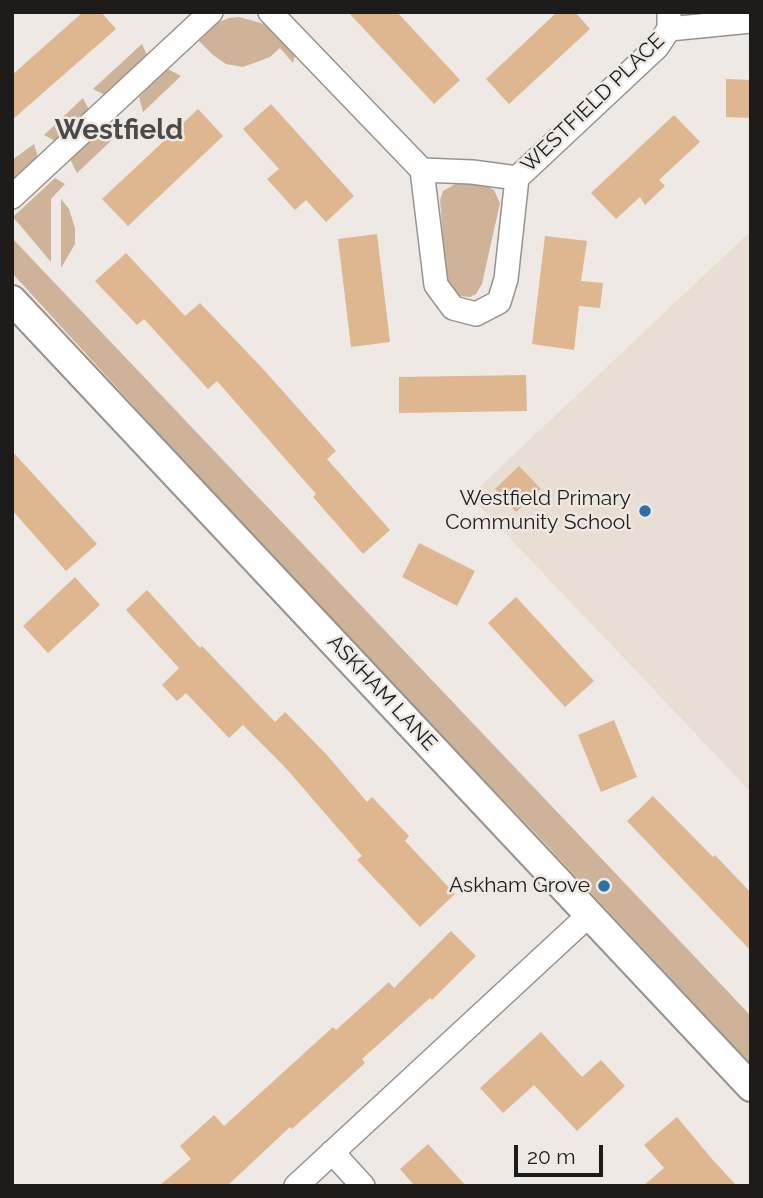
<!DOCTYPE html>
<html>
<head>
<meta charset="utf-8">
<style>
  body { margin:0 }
  #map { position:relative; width:763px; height:1198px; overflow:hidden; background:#eee9e4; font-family:Raleway,sans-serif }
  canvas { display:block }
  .frame { position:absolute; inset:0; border:14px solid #1d1c1a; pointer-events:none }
  .scale { position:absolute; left:514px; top:1145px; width:89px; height:32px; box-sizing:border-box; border:4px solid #1d1c1a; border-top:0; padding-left:9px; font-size:21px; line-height:24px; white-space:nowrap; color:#1d1c1a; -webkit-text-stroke:5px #eee9e4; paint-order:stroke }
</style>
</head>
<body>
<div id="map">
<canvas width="763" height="1198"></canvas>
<div class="frame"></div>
<div class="scale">20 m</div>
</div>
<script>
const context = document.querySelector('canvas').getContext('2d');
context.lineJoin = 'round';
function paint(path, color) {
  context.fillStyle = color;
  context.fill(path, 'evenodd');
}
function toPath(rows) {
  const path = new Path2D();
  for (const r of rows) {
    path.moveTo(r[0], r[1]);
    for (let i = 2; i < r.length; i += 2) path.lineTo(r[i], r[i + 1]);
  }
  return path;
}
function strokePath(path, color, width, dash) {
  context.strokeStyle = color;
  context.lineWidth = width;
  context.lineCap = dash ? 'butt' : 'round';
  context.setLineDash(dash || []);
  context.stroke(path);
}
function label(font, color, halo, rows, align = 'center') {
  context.font = font + ' Raleway,sans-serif';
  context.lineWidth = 5;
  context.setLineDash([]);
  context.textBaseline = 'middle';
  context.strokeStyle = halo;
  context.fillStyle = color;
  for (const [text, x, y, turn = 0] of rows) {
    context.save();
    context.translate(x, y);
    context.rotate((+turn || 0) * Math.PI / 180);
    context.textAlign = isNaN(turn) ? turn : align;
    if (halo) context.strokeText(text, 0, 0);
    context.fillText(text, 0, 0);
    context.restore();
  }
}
const built = toPath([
  [751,231,751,792,470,496]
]);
const green = toPath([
  [239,17,261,23,271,29,295,55,293,63,280,48,270,57,243,67,226,64,213,55,199,41,217,23,229,18],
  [142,44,148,57,107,96,93,89],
  [168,69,181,76,143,112,139,97],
  [83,98,90,112,57,142,44,135],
  [102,131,113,139,77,173,70,159],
  [34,144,38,157,12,183,12,160],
  [55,178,65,184,51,199,51,262,13,217],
  [459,182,485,185,494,190,500,203,482,284,476,294,470,297,459,296,447,287,440,200,443,191],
  [61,199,69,209,75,228,75,244,61,268],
  [12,238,751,1016,751,1064,538,836,283,569,12,273]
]);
const building = toPath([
  [83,12,101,12,116,29,12,120,12,75],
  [348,12,397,12,460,80,434,104],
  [557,12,575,12,590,29,509,104,486,79],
  [726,79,751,80,751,118,726,117],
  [271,104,354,196,326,222,306,200,295,210,267,179,279,169,243,129],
  [198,109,223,136,128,226,102,199],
  [674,115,700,142,659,180,665,186,645,205,640,197,616,219,591,193],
  [377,234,390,342,351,347,338,239],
  [545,236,587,241,581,281,603,283,600,308,579,306,574,350,532,344],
  [126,253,185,316,200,303,264,370,336,451,327,459,390,530,363,554,313,497,316,494,217,381,208,389,144,319,137,325,95,281],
  [526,375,527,411,399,413,399,377],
  [12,451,97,544,66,571,12,510],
  [519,466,541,489,516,512,495,489],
  [419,543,475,571,457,606,402,577],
  [75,577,100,605,48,653,23,626],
  [147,590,200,648,202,646,275,722,285,712,327,755,367,802,372,797,409,836,405,841,455,894,420,927,357,860,362,856,284,766,243,725,229,738,186,693,177,701,162,685,179,668,126,610],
  [516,597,594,681,565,707,488,623],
  [614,720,637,777,601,792,578,735],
  [653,796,713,857,715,855,751,893,751,951,627,821],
  [451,931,476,956,432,1000,430,998,362,1059,365,1063,292,1129,290,1127,227,1186,159,1186,191,1159,180,1146,214,1115,224,1126,333,1027,336,1030,389,982,394,988],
  [541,1032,582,1077,601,1060,625,1086,577,1131,534,1085,503,1113,480,1088],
  [677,1117,712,1159,737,1186,643,1186,664,1168,644,1145],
  [428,1144,466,1186,415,1186,400,1169]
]);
const minor = toPath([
  [270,12,422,170,472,172,517,178,657,47,669,29,669,12],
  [669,29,751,21],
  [422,170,436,285,453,308,476,314,499,302,506,279,517,178],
  [12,197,211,12],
  [332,1152,363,1186],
  [296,1186,590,914]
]);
const tertiary = toPath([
  [12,300,751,1087]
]);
const markers = [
  [645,511,7,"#2e70a6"],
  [604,886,7,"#2e70a6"]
];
const streetNames = [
  ["WESTFIELD PLACE",593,103,-44],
  ["ASKHAM LANE",382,693,47]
];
const poiNames = [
  ["Westfield Primary",631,499],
  ["Community School",631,523],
  ["Askham Grove",590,886]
];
const districtNames = [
  ["Westfield",119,131]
];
paint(built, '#e8ded3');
paint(green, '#ceb399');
paint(building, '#deb68f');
strokePath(minor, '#97928e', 26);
strokePath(tertiary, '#97928e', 32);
strokePath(minor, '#fff', 23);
strokePath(tertiary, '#fff', 28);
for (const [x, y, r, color] of markers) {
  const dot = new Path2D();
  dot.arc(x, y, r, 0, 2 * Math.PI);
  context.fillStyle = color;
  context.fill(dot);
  strokePath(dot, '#eee9e4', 2.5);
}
label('21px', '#1d1c1a', '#eee9e4', streetNames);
label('21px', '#1d1c1a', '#eee9e4', poiNames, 'right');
label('bold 28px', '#4d4946', '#eee9e4', districtNames);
</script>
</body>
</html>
